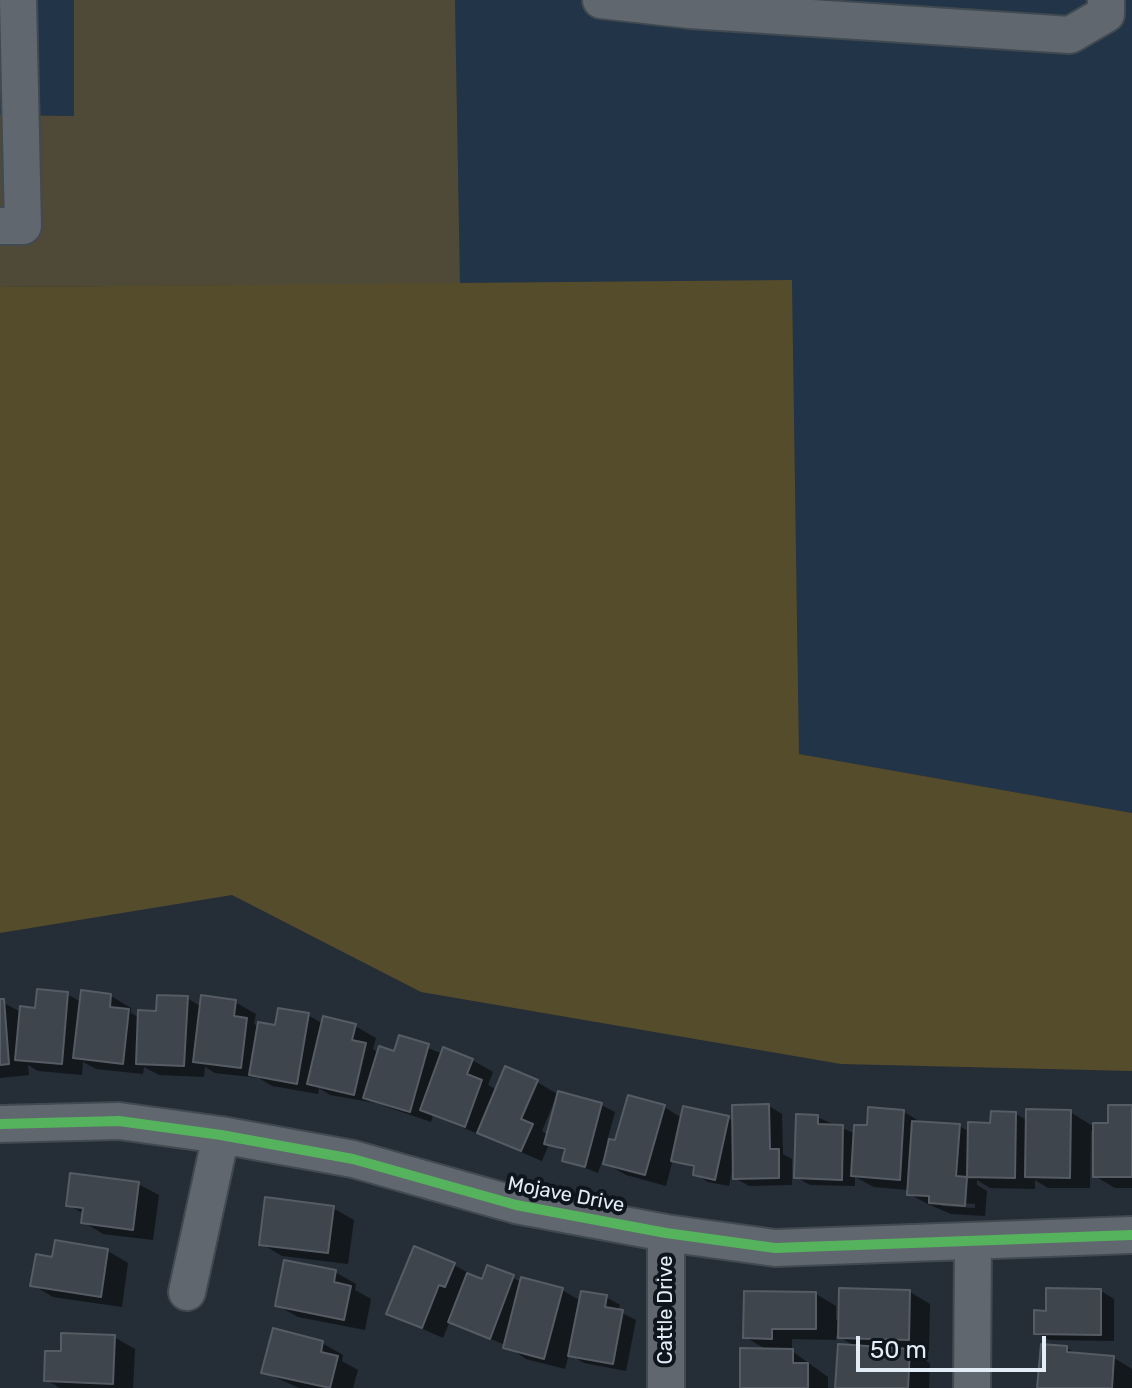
<!DOCTYPE html>
<html>
<head>
<meta charset="utf-8">
<style>
  body { margin:0 }
  #map { position:relative; width:1132px; height:1388px; overflow:hidden; background:#252d36; font-family:Rubik,sans-serif }
  canvas { display:block }
  .scale { position:absolute; left:856px; top:1336px; width:190px; height:36px; box-sizing:border-box; border:4px solid #e3edf7; border-top:0; padding-left:10px; font-size:24px; line-height:28px; white-space:nowrap; color:#e3edf7; -webkit-text-stroke:6px #0e151c; paint-order:stroke }
</style>
</head>
<body>
<div id="map">
<canvas width="1132" height="1388"></canvas>
<div class="scale">50 m</div>
</div>
<script>
const context = document.querySelector('canvas').getContext('2d');
context.lineJoin = 'round';
function paint(path, color) {
  context.fillStyle = color;
  context.fill(path, 'evenodd');
}
function toPath(rows) {
  const path = new Path2D();
  for (const r of rows) {
    path.moveTo(r[0], r[1]);
    for (let i = 2; i < r.length; i += 2) path.lineTo(r[i], r[i + 1]);
  }
  return path;
}
function strokePath(path, color, width, dash) {
  context.strokeStyle = color;
  context.lineWidth = width;
  context.lineCap = dash ? 'butt' : 'round';
  context.setLineDash(dash || []);
  context.stroke(path);
}
function label(font, color, halo, rows, align = 'center') {
  context.font = font + ' Rubik,sans-serif';
  context.lineWidth = 8;
  context.setLineDash([]);
  context.textBaseline = 'middle';
  context.strokeStyle = halo;
  context.fillStyle = color;
  for (const [text, x, y, turn = 0] of rows) {
    context.save();
    context.translate(x, y);
    context.rotate((+turn || 0) * Math.PI / 180);
    context.textAlign = isNaN(turn) ? turn : align;
    if (halo) context.strokeText(text, 0, 0);
    context.fillText(text, 0, 0);
    context.restore();
  }
}
const built = toPath([
  [0,0,74,0,74,116,0,115],
  [455,0,1132,0,1132,813,799,754,792,281,460,284]
]);
const green = toPath([
  [74,0,455,0,460,284,0,287,0,115,74,116]
]);
const forest = toPath([
  [792,280,799,754,1132,813,1132,1071,841,1064,421,992,232,895,0,933,0,287]
]);
const shadow = toPath([
  [67,994,81,1002,111,996,131,1008,131,1013,140,1018,187,998,202,1007,235,1002,256,1014,254,1024,260,1027,276,1027,308,1015,323,1024,355,1026,376,1038,373,1049,379,1053,396,1053,400,1037,443,1054,472,1060,493,1072,488,1085,497,1090,537,1082,559,1095,601,1105,615,1112,607,1141,617,1143,664,1107,682,1118,728,1118,734,1122,769,1106,782,1114,783,1154,792,1159,792,1185,749,1186,735,1178,733,1165,729,1186,708,1182,695,1174,696,1169,673,1159,666,1186,626,1175,602,1161,598,1173,564,1160,566,1152,549,1144,542,1161,433,1115,431,1122,376,1103,330,1095,319,1088,318,1094,272,1086,259,1078,215,1073,205,1067,204,1077,159,1075,144,1067,143,1074,96,1069,83,1062,82,1075,38,1071,28,1065,29,1075,0,1078,0,1001,21,1012,37,1010],
  [555,1100,557,1100,548,1135,542,1131],
  [1132,1107,1132,1188,1115,1188,1095,1176,1095,1131,1091,1131,1090,1188,1048,1188,1035,1180,1035,1189,990,1188,977,1180,977,1185,987,1191,985,1216,951,1214,930,1205,909,1194,909,1190,874,1187,855,1177,855,1186,810,1185,796,1177,817,1117,856,1134,904,1112,924,1124,959,1126,970,1132,1016,1114,1028,1121,1070,1112,1091,1125,1110,1125],
  [938,1202,975,1204,975,1208,942,1206],
  [138,1184,159,1195,153,1240,103,1234,83,1222,84,1214,68,1205],
  [333,1208,354,1220,348,1264,282,1256,262,1244],
  [108,1251,128,1263,122,1307,53,1297,33,1285,54,1259],
  [454,1265,483,1281,488,1267,522,1282,562,1290,581,1301,606,1297,620,1305,618,1311,636,1320,626,1371,584,1363,569,1354,565,1369,526,1359,505,1345,450,1321,443,1338,389,1314],
  [335,1272,356,1284,355,1290,371,1299,365,1330,298,1317,277,1305],
  [1101,1291,1114,1299,1114,1341,1050,1340,1036,1333,1048,1313],
  [910,1292,930,1304,929,1351,908,1350,930,1363,929,1388,837,1388,858,1348,836,1335,836,1340,792,1339,792,1351,828,1377,828,1388,742,1388,769,1351,745,1337,816,1294,836,1306,836,1320,840,1320],
  [114,1337,135,1349,133,1388,60,1388,46,1380,62,1353],
  [322,1343,343,1355,342,1361,358,1370,353,1388,299,1388,264,1372],
  [1066,1348,1079,1355,1114,1358,1132,1369,1132,1388,1041,1388]
]);
const building = toPath([
  [37,989,68,992,62,1064,15,1060,20,1006,35,1008,37,989],
  [81,990,111,994,110,1007,129,1009,123,1064,73,1058,81,990],
  [157,995,188,996,184,1066,136,1064,138,1010,156,1011,157,995],
  [201,995,236,1000,234,1016,247,1018,241,1068,193,1062,201,995],
  [0,999,4,999,9,1064,0,1065,0,999],
  [278,1008,309,1013,297,1084,249,1075,258,1022,275,1025,278,1008],
  [323,1016,356,1024,352,1040,366,1043,354,1095,307,1084,323,1016],
  [399,1035,429,1044,410,1112,363,1098,379,1046,394,1051,399,1035],
  [443,1047,473,1059,467,1074,482,1080,465,1127,420,1110,443,1047],
  [505,1066,538,1080,521,1119,533,1124,521,1151,477,1133,505,1066],
  [558,1091,602,1103,585,1167,562,1161,565,1149,544,1144,558,1091],
  [628,1095,665,1105,645,1175,603,1164,609,1139,615,1140,628,1095],
  [769,1104,770,1149,779,1149,779,1178,733,1179,732,1105,769,1104],
  [1108,1105,1132,1105,1132,1177,1093,1177,1093,1123,1108,1123,1108,1105],
  [683,1106,729,1116,715,1180,693,1175,694,1166,671,1161,683,1106],
  [868,1107,904,1110,900,1180,851,1176,854,1125,867,1125,868,1107],
  [1026,1109,1071,1110,1070,1178,1025,1177,1026,1109],
  [991,1111,1016,1112,1015,1178,967,1177,968,1122,990,1123,991,1111],
  [796,1114,818,1115,818,1124,843,1125,842,1180,794,1178,796,1114],
  [912,1121,960,1124,956,1176,967,1177,965,1206,929,1203,929,1196,907,1195,912,1121],
  [70,1173,139,1182,133,1230,81,1223,83,1208,66,1206,70,1173],
  [265,1197,334,1206,328,1253,259,1245,265,1197],
  [55,1240,108,1249,101,1297,30,1286,36,1254,52,1257,55,1240],
  [414,1246,455,1263,445,1287,439,1285,422,1328,386,1314,414,1246],
  [284,1260,336,1270,334,1282,351,1286,344,1320,275,1306,284,1260],
  [487,1265,514,1275,490,1339,448,1322,467,1273,482,1279,487,1265],
  [521,1277,563,1288,544,1359,503,1348,521,1277],
  [839,1288,910,1290,909,1340,838,1338,839,1288],
  [1046,1288,1101,1289,1101,1335,1034,1334,1034,1310,1046,1311,1046,1288],
  [581,1291,607,1295,605,1307,623,1310,613,1364,568,1356,581,1291],
  [744,1291,816,1292,816,1329,772,1329,772,1339,743,1338,744,1291],
  [273,1328,323,1341,321,1352,338,1356,330,1388,261,1373,273,1328],
  [61,1333,115,1335,113,1384,44,1381,45,1351,61,1351,61,1333],
  [838,1344,910,1349,908,1388,835,1388,838,1344],
  [1041,1344,1067,1346,1067,1352,1114,1356,1112,1388,1037,1388,1041,1344],
  [740,1348,793,1349,793,1363,808,1363,808,1388,740,1388,740,1348]
]);
const minor = toPath([
  [601,0,690,10],
  [689,0,690,10,1070,35,1106,14,1106,0],
  [0,226,23,226,18,0],
  [0,1124,119,1121,221,1135,353,1159,516,1205,666,1233,775,1248,1132,1235],
  [666,1233,666,1388],
  [187,1292,221,1135],
  [972,1388,973,1242]
]);
const cycleway = toPath([
  [0,1124,119,1121,221,1135,353,1159,516,1205,666,1233,775,1248,1132,1235]
]);
const streetNames = [
  ["Mojave Drive",566,1195,11],
  ["Cattle Drive",666,1310,-90]
];
paint(built, '#223447');
paint(green, '#4f4a37');
paint(forest, '#554c2c');
paint(shadow, '#0007');
paint(building, '#3e454d');
strokePath(building, '#555c64', 2);
strokePath(minor, '#414951', 40);
strokePath(minor, '#60676e', 36);
strokePath(cycleway, '#56b35d', 10);
label('20px', '#e3edf7', '#0e151c', streetNames);
</script>
</body>
</html>
